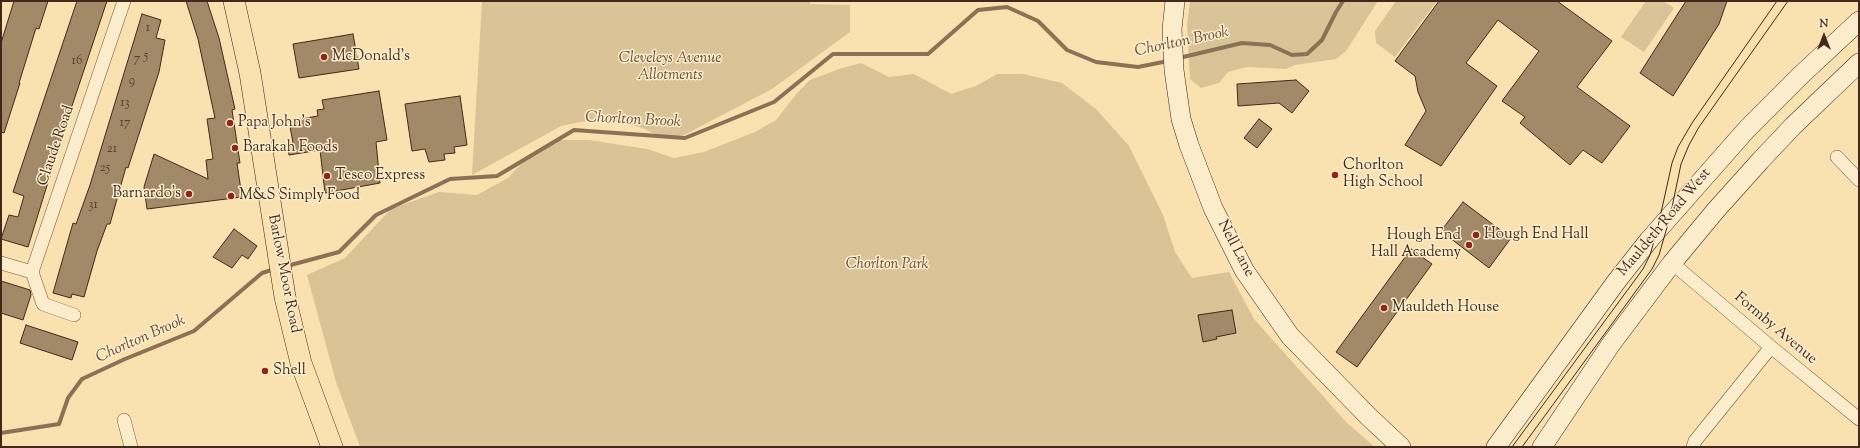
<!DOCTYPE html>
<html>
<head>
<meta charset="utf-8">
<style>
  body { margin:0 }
  #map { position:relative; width:1860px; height:448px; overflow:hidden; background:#f9e2b0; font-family:"Sorts Mill Goudy",serif }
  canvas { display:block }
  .frame { position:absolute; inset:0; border:2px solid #43291b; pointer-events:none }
  .north { position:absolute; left:1804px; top:16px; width:40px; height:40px; -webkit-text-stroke:3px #fbeccc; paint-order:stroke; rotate:0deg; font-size:11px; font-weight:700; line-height:16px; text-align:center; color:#43291b }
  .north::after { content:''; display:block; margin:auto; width:14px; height:18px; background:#43291b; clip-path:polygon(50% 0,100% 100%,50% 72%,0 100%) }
</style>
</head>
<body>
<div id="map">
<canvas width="1860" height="448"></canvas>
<div class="frame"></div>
<div class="north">N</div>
</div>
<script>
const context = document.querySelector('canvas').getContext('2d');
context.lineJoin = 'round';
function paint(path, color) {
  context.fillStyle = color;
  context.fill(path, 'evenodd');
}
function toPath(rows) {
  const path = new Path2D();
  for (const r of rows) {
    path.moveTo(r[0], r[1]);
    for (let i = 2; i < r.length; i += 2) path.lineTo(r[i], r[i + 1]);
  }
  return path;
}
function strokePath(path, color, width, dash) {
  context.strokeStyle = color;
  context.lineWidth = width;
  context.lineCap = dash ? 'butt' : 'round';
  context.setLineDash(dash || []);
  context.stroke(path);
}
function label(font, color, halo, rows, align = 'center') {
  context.font = font + ' "Sorts Mill Goudy",serif';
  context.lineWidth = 3;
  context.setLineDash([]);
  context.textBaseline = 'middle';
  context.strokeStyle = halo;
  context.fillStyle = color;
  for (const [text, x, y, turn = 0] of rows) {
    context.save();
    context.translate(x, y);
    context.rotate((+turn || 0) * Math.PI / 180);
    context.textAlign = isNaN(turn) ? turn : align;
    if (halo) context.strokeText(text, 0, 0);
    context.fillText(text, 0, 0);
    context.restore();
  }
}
const green = toPath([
  [482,1,810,1,810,4,850,5,850,32,772,89,684,135,663,138,645,129,622,122,600,120,580,122,561,126,472,175],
  [1190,1,1378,1,1346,51,1336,59,1295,65,1286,69,1247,67,1228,72,1219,83,1201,88,1190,79,1187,25],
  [1396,1,1437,1,1395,57,1376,43,1375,31],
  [1646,1,1663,1,1674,8,1644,52,1621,37],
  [861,63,889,77,914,74,951,94,976,86,997,74,1023,74,1062,83,1096,109,1129,146,1163,215,1175,252,1192,278,1229,272,1254,319,1347,423,1375,447,360,447,336,382,307,275,345,258,391,209,439,192,477,195,508,178,529,155,553,140,589,140,647,149,674,158,704,152,755,132,776,120,798,92,810,80,839,69]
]);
const stream = toPath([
  [1179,58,1242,43,1270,45,1292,55,1307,54,1322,40,1336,12,1343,1],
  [287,266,339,252,376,215,450,179,497,176,574,130,685,138,774,102,833,54,928,54,978,10,1007,7,1038,21,1067,50,1096,62,1138,67,1168,61],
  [1,433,59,424,68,398,82,379,125,359,194,331,262,273,275,269]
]);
const building = toPath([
  [14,1,48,1,39,29,36,28,19,83,20,83,4,133,1,132,1,43,14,1],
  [77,1,107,1,66,124,28,247,1,239,9,215,18,217,24,196,13,192,77,1],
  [186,1,207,1,219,38,235,109,232,110,240,163,237,163,242,197,147,209,144,187,154,154,208,179,206,160,213,159,207,119,215,118,198,39,186,1],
  [1439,1,1557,1,1612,41,1577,87,1630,126,1602,163,1583,150,1570,165,1520,123,1525,117,1502,101,1539,51,1498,20,1466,63,1497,86,1441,166,1405,145,1426,111,1418,92,1415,76,1395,61,1439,1],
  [1686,1,1727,1,1719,24,1673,96,1640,73,1686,1],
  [142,14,161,20,156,38,165,40,159,72,128,168,126,167,110,224,107,224,97,251,84,297,72,294,71,298,53,293,73,223,76,224,90,185,142,14],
  [353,34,359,69,299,78,293,44,353,34],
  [1296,80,1309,91,1292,113,1279,103,1238,106,1237,84,1296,80],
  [379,91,387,140,376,142,380,183,325,193,320,150,289,155,287,144,293,143,289,121,318,116,317,110,324,109,322,100,379,91],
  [460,96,467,145,454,147,455,153,444,154,445,160,429,162,425,149,412,151,405,104,460,96],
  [1259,119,1272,129,1257,148,1244,138,1259,119],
  [1463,202,1511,238,1489,268,1441,231,1463,202],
  [234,229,257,246,248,259,242,255,232,268,213,257,234,229],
  [1411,249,1432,264,1357,367,1336,352,1411,249],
  [1,281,30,290,31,295,23,320,1,313,1,281],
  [1232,310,1236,333,1216,337,1217,339,1203,342,1198,315,1232,310],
  [26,325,78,342,72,360,20,343,26,325]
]);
const street = toPath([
  [1837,157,1859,180],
  [1,263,32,272,124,1],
  [1672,263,1771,347,1859,419],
  [32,272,43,304,74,315],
  [124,420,131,447],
  [1693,447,1695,441,1771,347]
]);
const secondary = toPath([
  [1175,1,1172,29,1174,70,1181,119,1189,145,1213,208,1244,270,1290,336,1368,416,1401,447],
  [1496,447,1616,282,1649,240,1747,129,1801,75,1859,21],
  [1542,447,1611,344,1672,263,1716,210,1760,161,1793,126,1859,63]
]);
const primary = toPath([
  [234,1,250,73,285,297,301,363,332,447]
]);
const tram = toPath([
  [1512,447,1643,269,1650,255,1657,231,1672,163,1678,147,1692,123,1777,1],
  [1522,447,1652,269,1659,255,1670,217,1681,164,1689,145,1699,127,1788,1]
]);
const markers = [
  [324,57,4,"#8f2418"],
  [230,123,4,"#8f2418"],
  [235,148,4,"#8f2418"],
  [1335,175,4,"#8f2418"],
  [327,176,4,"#8f2418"],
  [189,194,4,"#8f2418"],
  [231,196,4,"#8f2418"],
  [1476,235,4,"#8f2418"],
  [1469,245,4,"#8f2418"],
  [1384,308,4,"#8f2418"],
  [265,371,4,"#8f2418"]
];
const numberNames = [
  ["1",148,29],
  ["5",146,57],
  ["7",137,60],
  ["16",77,62],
  ["9",132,82],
  ["13",125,104],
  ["17",125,124],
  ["21",112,150],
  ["25",105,169],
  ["31",93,206]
];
const poiNames = [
  ["McDonald's",332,57],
  ["Papa John's",238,123],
  ["Barakah Foods",243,148],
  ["Chorlton",1343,166],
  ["High School",1343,183],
  ["Tesco Express",335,176],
  ["Barnardo's",181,194,"right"],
  ["M&S Simply Food",239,196],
  ["Hough End Hall",1484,235],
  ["Hough End",1461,236,"right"],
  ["Hall Academy",1461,253,"right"],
  ["Mauldeth House",1392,308],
  ["Shell",273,371]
];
const parkNames = [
  ["Cleveleys Avenue",670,59],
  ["Allotments",670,76],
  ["Chorlton Park",887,265]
];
const streetNames = [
  ["Claude Road",57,146,-71],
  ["Mauldeth Road West",1665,223,-50],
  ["Nell Lane",1235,249,62],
  ["Barlow Moor Road",283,274,79],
  ["Formby Avenue",1775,329,40]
];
const waterNames = [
  ["Chorlton Brook",1182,43,-12],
  ["Chorlton Brook",633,121,3],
  ["Chorlton Brook",141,340,-24]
];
paint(green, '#dac397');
strokePath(stream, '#8b7256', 4);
paint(building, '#a28968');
strokePath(building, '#43291b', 1);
strokePath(street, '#705740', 14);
strokePath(secondary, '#43291b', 20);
strokePath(primary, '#43291b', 22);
strokePath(street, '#fbeccc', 13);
strokePath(secondary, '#fbeccc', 19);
strokePath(primary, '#f9e2b0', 21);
strokePath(tram, '#43291b', 1);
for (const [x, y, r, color] of markers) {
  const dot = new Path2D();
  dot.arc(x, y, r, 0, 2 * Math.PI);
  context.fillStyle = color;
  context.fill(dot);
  strokePath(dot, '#fbeccc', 1.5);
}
label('13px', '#5b412e', null, numberNames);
label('15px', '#43291b', '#fbeccc', poiNames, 'left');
label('italic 15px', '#614834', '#fbeccc', parkNames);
label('15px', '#43291b', '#fbeccc', streetNames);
label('italic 16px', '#674e38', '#fbeccc', waterNames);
</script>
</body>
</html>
